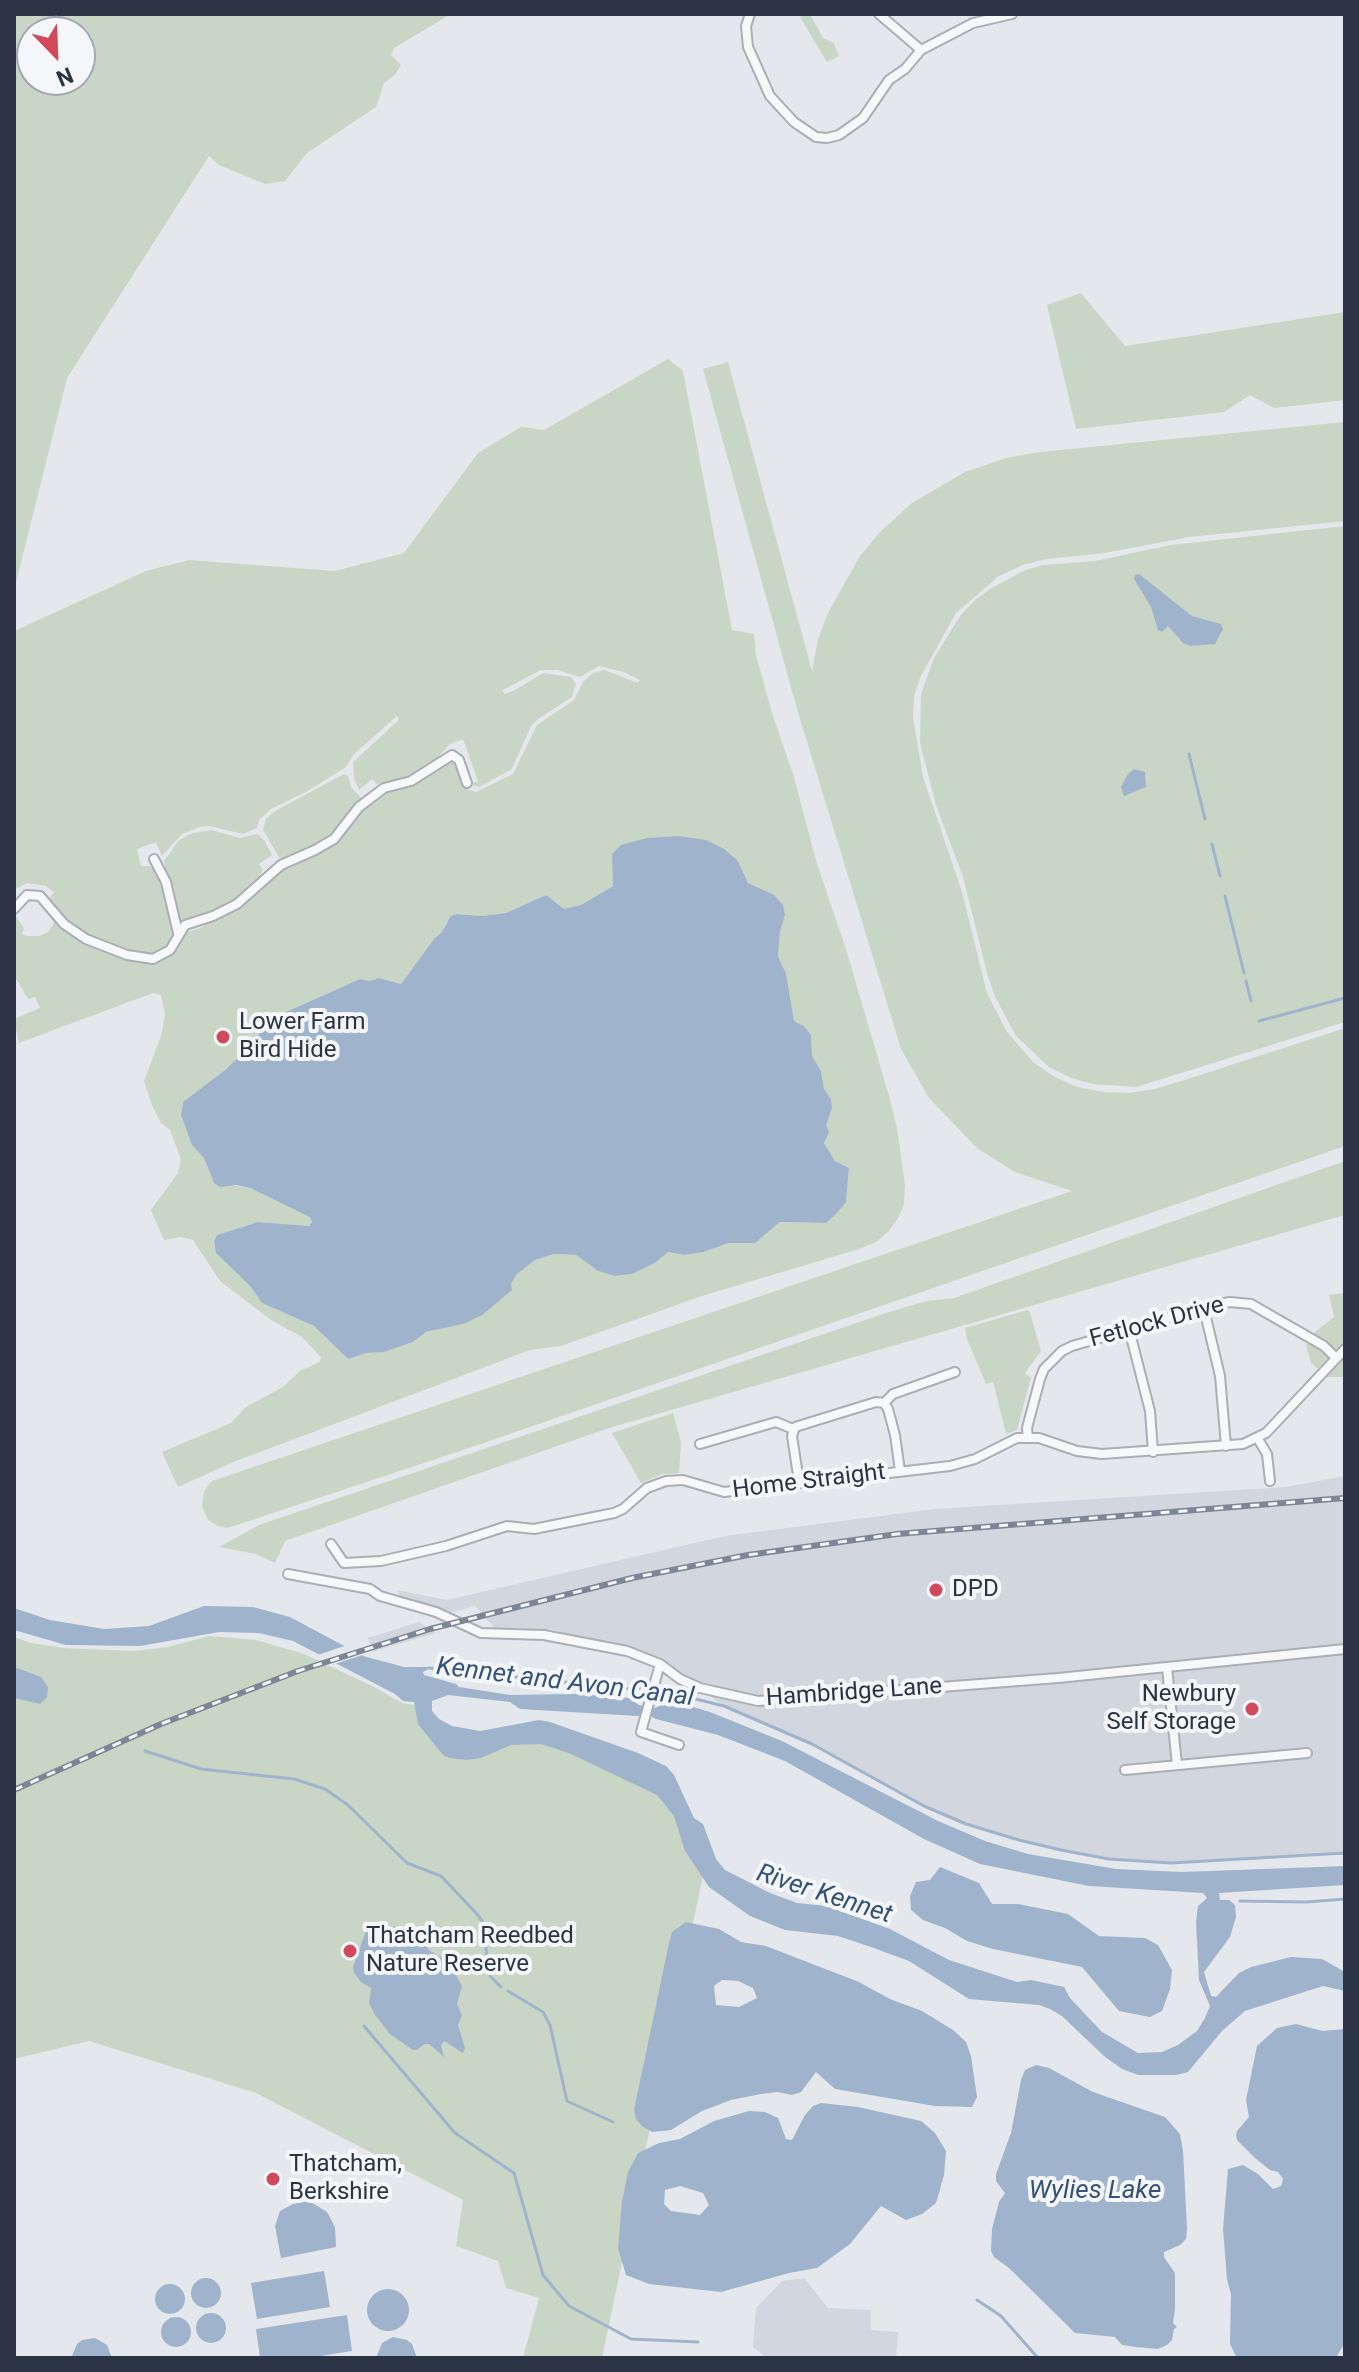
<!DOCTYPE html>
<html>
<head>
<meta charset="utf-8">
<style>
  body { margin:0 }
  #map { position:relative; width:1359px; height:2372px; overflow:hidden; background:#e4e7ec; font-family:Roboto,sans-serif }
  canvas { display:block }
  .frame { position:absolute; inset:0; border:16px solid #2b3445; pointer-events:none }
  .north { position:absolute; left:16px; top:16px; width:80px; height:80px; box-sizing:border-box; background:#f4f6f9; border:2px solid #a4a8b1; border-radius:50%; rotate:157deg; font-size:22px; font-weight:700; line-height:32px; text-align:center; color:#2b3445 }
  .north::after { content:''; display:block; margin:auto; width:28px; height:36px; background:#d1495b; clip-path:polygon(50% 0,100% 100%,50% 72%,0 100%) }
</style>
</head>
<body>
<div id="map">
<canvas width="1359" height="2372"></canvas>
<div class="frame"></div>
<div class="north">N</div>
</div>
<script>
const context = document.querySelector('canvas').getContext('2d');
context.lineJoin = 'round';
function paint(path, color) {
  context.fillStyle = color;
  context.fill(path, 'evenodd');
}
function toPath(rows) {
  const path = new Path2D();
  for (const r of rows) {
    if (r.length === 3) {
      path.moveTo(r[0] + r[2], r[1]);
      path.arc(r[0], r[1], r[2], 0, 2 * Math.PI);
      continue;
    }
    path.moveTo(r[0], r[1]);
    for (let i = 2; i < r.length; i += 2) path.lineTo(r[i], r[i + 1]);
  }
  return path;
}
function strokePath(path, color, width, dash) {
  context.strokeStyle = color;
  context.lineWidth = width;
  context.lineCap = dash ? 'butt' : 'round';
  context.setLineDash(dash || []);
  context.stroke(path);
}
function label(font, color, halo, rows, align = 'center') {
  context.font = font + ' Roboto,sans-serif';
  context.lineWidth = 8;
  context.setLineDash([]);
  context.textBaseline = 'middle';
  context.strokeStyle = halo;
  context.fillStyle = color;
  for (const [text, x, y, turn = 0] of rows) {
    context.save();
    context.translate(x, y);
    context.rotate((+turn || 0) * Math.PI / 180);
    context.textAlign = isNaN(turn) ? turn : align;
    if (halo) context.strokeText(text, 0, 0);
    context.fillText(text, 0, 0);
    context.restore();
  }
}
const built = toPath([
  [1345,1476,1345,1853,1171,1863,1109,1859,1019,1840,966,1824,924,1806,812,1744,724,1706,649,1654,550,1629,498,1632,475,1606,453,1612,400,1597,397,1590,447,1600,725,1536,935,1509,1286,1487],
  [419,1622,436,1633,372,1652,368,1638],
  [804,2278,828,2308,871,2310,871,2330,898,2332,896,2358,767,2358,753,2347,756,2308,782,2281]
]);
const green = toPath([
  [14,14,451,14,394,48,391,55,401,65,395,75,384,83,376,107,307,153,285,181,265,184,255,180,219,165,209,156,67,378,14,590],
  [32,32,80,32,80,80,32,80],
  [807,14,810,14,823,38,834,43,839,56,827,62,800,17],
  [1081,293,1125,346,1345,312,1345,400,1274,408,1250,395,1224,412,1076,429,1047,305],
  [668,359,683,371,732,630,754,634,756,655,772,713,793,774,817,864,846,949,889,1096,897,1128,905,1185,904,1204,898,1218,888,1232,876,1242,859,1249,702,1296,561,1346,530,1350,231,1463,178,1487,162,1452,231,1423,246,1407,283,1387,300,1371,320,1362,321,1357,302,1337,271,1320,220,1281,193,1240,181,1237,164,1240,151,1210,178,1173,181,1159,170,1130,161,1123,152,1105,144,1081,161,1036,165,1014,161,995,153,993,19,1043,14,1019,40,1008,35,997,28,999,14,975,15,915,24,928,22,934,27,936,39,936,48,932,53,925,54,918,86,943,102,951,142,963,157,962,175,951,183,933,203,927,202,922,227,914,246,902,270,878,285,868,334,843,356,816,387,790,421,780,449,761,457,765,466,789,476,792,513,774,537,725,574,700,583,682,593,673,604,670,638,683,640,680,624,672,599,666,580,677,557,670,541,670,503,690,504,694,515,690,543,673,571,677,576,684,572,697,538,719,531,726,512,769,479,787,469,784,478,781,463,739,450,744,432,764,410,778,377,784,372,779,359,790,354,779,353,762,399,720,397,716,353,755,346,767,306,792,271,809,259,820,257,828,243,834,209,826,199,827,182,834,162,856,156,842,137,849,141,866,149,866,158,872,164,886,174,934,167,947,150,956,115,948,85,934,55,909,49,898,54,892,46,886,27,883,14,890,14,631,146,571,189,560,335,571,404,553,478,453,521,427,544,430],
  [738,861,748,883,758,888,785,915,780,932,778,957,786,973,794,1021,804,1026,811,1035,812,1057,821,1071,824,1089,831,1099,831,1108,827,1117,824,1143,835,1161,849,1168,846,1202,826,1223,780,1222,755,1243,729,1243,703,1252,685,1255,668,1252,655,1263,632,1274,615,1276,598,1271,576,1255,554,1254,535,1260,517,1274,511,1284,463,1324,426,1332,413,1342,384,1352,366,1353,348,1359,314,1326,262,1303,250,1286,216,1253,214,1241,217,1235,258,1222,309,1226,312,1222,310,1216,250,1188,214,1183,204,1158,181,1115,183,1102,225,1070,245,1051,262,1030,286,1012,360,979,369,981,379,978,401,984,434,939,442,932,446,923,456,914,482,916,506,913,546,895,564,910,581,905,613,886,613,871],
  [728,362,812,671,818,640,828,613,860,556,880,532,912,503,965,472,1006,458,1040,452,1345,422,1345,521,1189,537,1105,553,1046,559,1023,565,999,576,956,613,920,678,914,696,913,717,923,777,962,892,987,993,1007,1032,1034,1063,1055,1077,1077,1087,1104,1092,1129,1093,1155,1089,1191,1078,1345,1028,1345,1146,469,1448,240,1524,227,1528,218,1526,208,1520,202,1506,204,1491,212,1481,1072,1191,1015,1172,978,1149,929,1098,901,1049,797,709,703,369],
  [1345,526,1345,1022,1136,1087,1092,1084,1069,1077,1049,1067,1016,1036,995,997,987,973,963,877,936,805,920,743,921,694,933,660,960,616,974,601,990,589,1025,570,1043,565,1095,561,1171,545],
  [344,774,348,776,351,787,361,798,345,821,326,841,280,859,263,830,266,819,275,811],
  [211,830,240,838,257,834,264,840,272,855,259,864,263,870,253,887,228,906,208,915,180,920,165,870,164,861,179,840,193,833],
  [1345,1161,1345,1215,609,1428,285,1541,275,1563,256,1554,219,1547,259,1525,889,1312,927,1301,954,1298],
  [1345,1293,1345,1377,1327,1377,1311,1363,1306,1345,1315,1332,1334,1317,1329,1295],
  [1027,1310,1030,1312,1041,1351,1025,1373,1031,1378,1017,1430,1006,1434,993,1382,986,1384,967,1339,965,1328],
  [673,1413,681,1442,679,1473,662,1474,641,1483,612,1433],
  [209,1636,256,1640,304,1654,374,1687,402,1703,414,1705,441,1734,536,1731,645,1772,706,1861,602,2358,523,2358,539,2298,506,2288,498,2261,456,2246,463,2200,256,2093,89,2041,14,2059,14,1637,31,1643,64,1648,134,1651,168,1647]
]);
const water = toPath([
  [1139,574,1192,616,1221,624,1223,629,1215,644,1190,646,1183,643,1168,626,1162,632,1158,630,1151,607,1134,579,1135,575],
  [1134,769,1145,772,1146,787,1124,796,1121,787,1127,775],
  [679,836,706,840,724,849,738,861,748,883,774,895,783,905,785,915,780,932,778,957,786,973,794,1021,804,1026,811,1035,812,1056,821,1071,824,1089,831,1099,832,1108,826,1125,829,1132,824,1143,835,1161,849,1168,846,1202,838,1212,826,1223,780,1222,755,1243,729,1243,703,1252,685,1255,668,1252,655,1263,632,1274,615,1276,598,1271,576,1255,554,1254,535,1260,517,1274,511,1284,512,1290,482,1315,463,1324,426,1332,413,1342,384,1352,366,1353,348,1359,314,1326,262,1303,250,1286,216,1253,214,1241,217,1235,258,1222,309,1226,312,1222,310,1217,250,1188,236,1185,220,1187,214,1183,204,1158,192,1145,181,1115,183,1102,225,1070,245,1051,262,1030,286,1012,360,979,369,981,379,978,401,984,434,939,442,932,450,917,456,914,482,916,506,913,546,895,564,909,581,905,613,886,612,854,621,845,647,838],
  [204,1606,253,1607,290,1617,363,1656,404,1667,432,1667,423,1672,424,1675,456,1684,459,1687,510,1695,575,1694,629,1698,639,1705,655,1708,666,1703,676,1702,710,1712,782,1741,938,1821,985,1841,1028,1854,1116,1869,1182,1872,1345,1866,1345,1885,1219,1893,1220,1900,1229,1900,1235,1905,1236,1917,1230,1937,1204,1972,1211,1996,1216,1997,1239,1973,1251,1967,1291,1957,1322,1959,1345,1972,1345,1991,1323,1986,1245,2011,1222,2031,1188,2072,1176,2075,1138,2075,1122,2069,1104,2056,1062,2016,1050,2009,1039,2005,969,1999,909,1961,871,1947,838,1936,785,1930,750,1916,709,1887,685,1851,674,1816,657,1795,569,1753,541,1744,511,1745,481,1758,467,1760,449,1758,443,1755,418,1724,414,1702,403,1701,395,1694,293,1641,259,1633,219,1632,140,1646,66,1645,14,1630,14,1608,50,1620,104,1629,149,1626],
  [448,1695,510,1702,520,1709,638,1716,646,1714,656,1719,718,1735,785,1761,924,1839,980,1864,1089,1886,1203,1893,1207,1898,1198,1906,1196,1922,1199,1980,1210,2006,1205,2018,1197,2031,1178,2045,1162,2052,1138,2053,1102,2032,1070,1998,1064,1987,1031,1980,1017,1982,949,1960,890,1929,826,1906,797,1903,770,1893,725,1870,716,1859,703,1824,694,1818,674,1775,666,1766,638,1753,550,1722,539,1720,480,1731,452,1726,439,1719,432,1711,432,1701],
  [14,1667,41,1677,48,1687,47,1697,40,1704,14,1698],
  [940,1867,979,1883,992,1904,1018,1904,1068,1914,1099,1936,1145,1938,1158,1945,1172,1970,1170,1989,1162,2011,1150,2017,1119,2011,1082,1967,993,1949,967,1941,945,1928,923,1920,911,1910,910,1896,916,1882,930,1880],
  [686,1922,719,1929,741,1942,766,1946,859,1982,890,1999,922,2011,953,2030,966,2042,971,2056,977,2097,972,2107,935,2106,835,2089,816,2072,801,2092,792,2095,778,2092,761,2094,731,2100,702,2111,671,2130,652,2132,642,2126,636,2119,634,2110,669,1943,672,1932],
  [722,1980,738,1981,753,1988,757,1998,739,2007,716,2005,714,1986],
  [368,1925,373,1925,381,1933,395,1926,402,1933,418,1938,430,1951,448,1961,462,1986,457,2004,462,2015,458,2025,465,2048,463,2053,444,2041,441,2046,444,2057,429,2044,424,2044,417,2050,413,2050,390,2034,375,2015,369,2003,371,1988,361,1982,354,1973,353,1967],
  [1296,2024,1323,2031,1345,2029,1345,2342,1336,2358,1237,2358,1230,2344,1231,2294,1227,2280,1223,2229,1228,2169,1243,2165,1258,2174,1273,2189,1281,2186,1283,2179,1278,2172,1270,2170,1256,2159,1237,2140,1236,2135,1237,2131,1249,2117,1246,2100,1257,2046,1277,2028],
  [1036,2065,1049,2068,1093,2092,1165,2117,1180,2134,1183,2150,1187,2229,1186,2239,1180,2245,1164,2252,1164,2257,1175,2273,1175,2310,1173,2323,1177,2327,1174,2329,1172,2340,1167,2345,1158,2349,1136,2347,1122,2345,1115,2337,1075,2333,1009,2268,994,2257,991,2251,992,2229,999,2202,1005,2193,996,2181,996,2174,1011,2133,1021,2080,1025,2070],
  [821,2103,858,2107,921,2121,935,2133,946,2151,944,2175,936,2203,922,2214,906,2220,881,2206,850,2244,817,2268,789,2273,721,2292,649,2284,626,2275,618,2248,622,2201,628,2172,638,2153,659,2143,680,2139,714,2121,749,2111,765,2112,778,2118,786,2139,792,2140,805,2115,813,2106],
  [680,2186,703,2193,709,2205,700,2215,671,2211,664,2204,665,2190],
  [309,2201,327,2212,335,2227,336,2247,281,2258,275,2226,280,2211,293,2204],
  [324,2271,330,2307,257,2319,251,2283],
  [206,2293,15],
  [170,2299,15],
  [388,2310,21],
  [211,2328,15],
  [347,2315,352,2351,308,2358,260,2358,256,2329],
  [176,2332,15],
  [393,2337,407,2340,412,2344,417,2358,376,2358,382,2343],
  [95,2338,107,2345,112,2358,71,2358,77,2344,82,2340]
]);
const pier = toPath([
  [350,1644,369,1653,328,1666,312,1657]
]);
const stream = toPath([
  [1189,754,1205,819],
  [1212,844,1220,876],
  [1225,896,1244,973],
  [1246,981,1251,1001],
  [1259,1021,1345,998],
  [429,1668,631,1689,647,1687,724,1706,812,1744,924,1806,966,1824,1019,1840,1061,1850,1109,1859,1171,1863,1345,1853],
  [145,1751,201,1769,294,1779,325,1789,348,1805,407,1863,441,1876,476,1913,482,1921,490,1976,501,1987],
  [1240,1901,1307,1902,1345,1899],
  [508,1991,543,2012,550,2025,567,2101,613,2122],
  [364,2026,455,2133,514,2173,543,2275,569,2306,631,2339,698,2342],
  [977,2300,1001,2316,1038,2358]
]);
const minor = toPath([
  [750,14,746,26,748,47,770,96,794,122,816,137,827,138,839,135,863,118,889,80,905,69,921,50,973,23,1012,14],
  [879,14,921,50],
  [154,859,166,882,178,933],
  [14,909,27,895,40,896,64,924,86,939,127,955,153,959,170,950,185,925,213,916,237,904,281,865,315,850,334,839,359,807,384,788,411,781,452,755,459,760,467,783],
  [1204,1309,1220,1376,1226,1446],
  [1129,1329,1150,1411,1153,1452],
  [884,1403,893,1394,955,1372],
  [884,1403,888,1409,895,1435,900,1471],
  [1028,1438,1027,1428,1040,1379,1044,1369,1062,1351,1072,1346,1218,1304,1230,1302,1251,1304,1324,1346,1335,1357],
  [1258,1439,1267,1454,1270,1481],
  [700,1444,776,1422,793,1429],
  [799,1482,792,1436,795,1427,876,1402,884,1403],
  [331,1544,344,1563,381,1561,446,1546,507,1526,534,1529,614,1513,623,1509,647,1488,666,1481,683,1480,724,1492,950,1466,975,1459,1017,1438,1039,1438,1077,1451,1102,1454,1243,1444,1266,1433,1345,1349],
  [288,1574,370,1589,380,1596,436,1612,481,1633,544,1635,627,1651,660,1664,680,1679,700,1688,758,1701,1058,1678,1345,1649],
  [660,1664,641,1732,679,1745],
  [1167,1667,1177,1765],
  [1125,1770,1307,1753]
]);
const rail = toPath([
  [14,1790,161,1724,298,1671,430,1629,632,1578,748,1555,897,1534,1345,1498]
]);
const markers = [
  [223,1037,8,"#d1495b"],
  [936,1590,8,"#d1495b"],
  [1252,1709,8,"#d1495b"],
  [350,1951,8,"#d1495b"],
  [273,2179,8,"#d1495b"]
];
const poiNames = [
  ["Lower Farm",239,1023],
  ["Bird Hide",239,1051],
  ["DPD",952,1590],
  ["Newbury",1236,1695,"right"],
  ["Self Storage",1236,1723,"right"],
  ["Thatcham Reedbed",366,1937],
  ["Nature Reserve",366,1965],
  ["Thatcham,",289,2165],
  ["Berkshire",289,2193]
];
const streetNames = [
  ["Fetlock Drive",1157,1323,-15],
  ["Home Straight",809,1482,-7],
  ["Hambridge Lane",854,1693,-4]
];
const waterNames = [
  ["Kennet and Avon Canal",565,1683,7],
  ["River Kennet",824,1895,18],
  ["Wylies Lake",1095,2191]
];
paint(built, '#d2d6de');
paint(green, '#c9d6c5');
paint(water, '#9fb4cc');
paint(pier, '#e4e7ec');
strokePath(stream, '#9fb4cc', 3);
strokePath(minor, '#a9aeb7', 12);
strokePath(minor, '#f7f8fa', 8);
strokePath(rail, '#7d8696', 6);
strokePath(rail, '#f4f6f9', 3, [9]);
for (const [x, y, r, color] of markers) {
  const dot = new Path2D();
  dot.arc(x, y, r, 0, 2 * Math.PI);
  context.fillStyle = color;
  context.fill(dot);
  strokePath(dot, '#f4f6f9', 3);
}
label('24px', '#2b3445', '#f4f6f9', poiNames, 'left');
label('24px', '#2b3445', '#f4f6f9', streetNames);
label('italic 26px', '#34527a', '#f4f6f9', waterNames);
</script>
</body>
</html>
